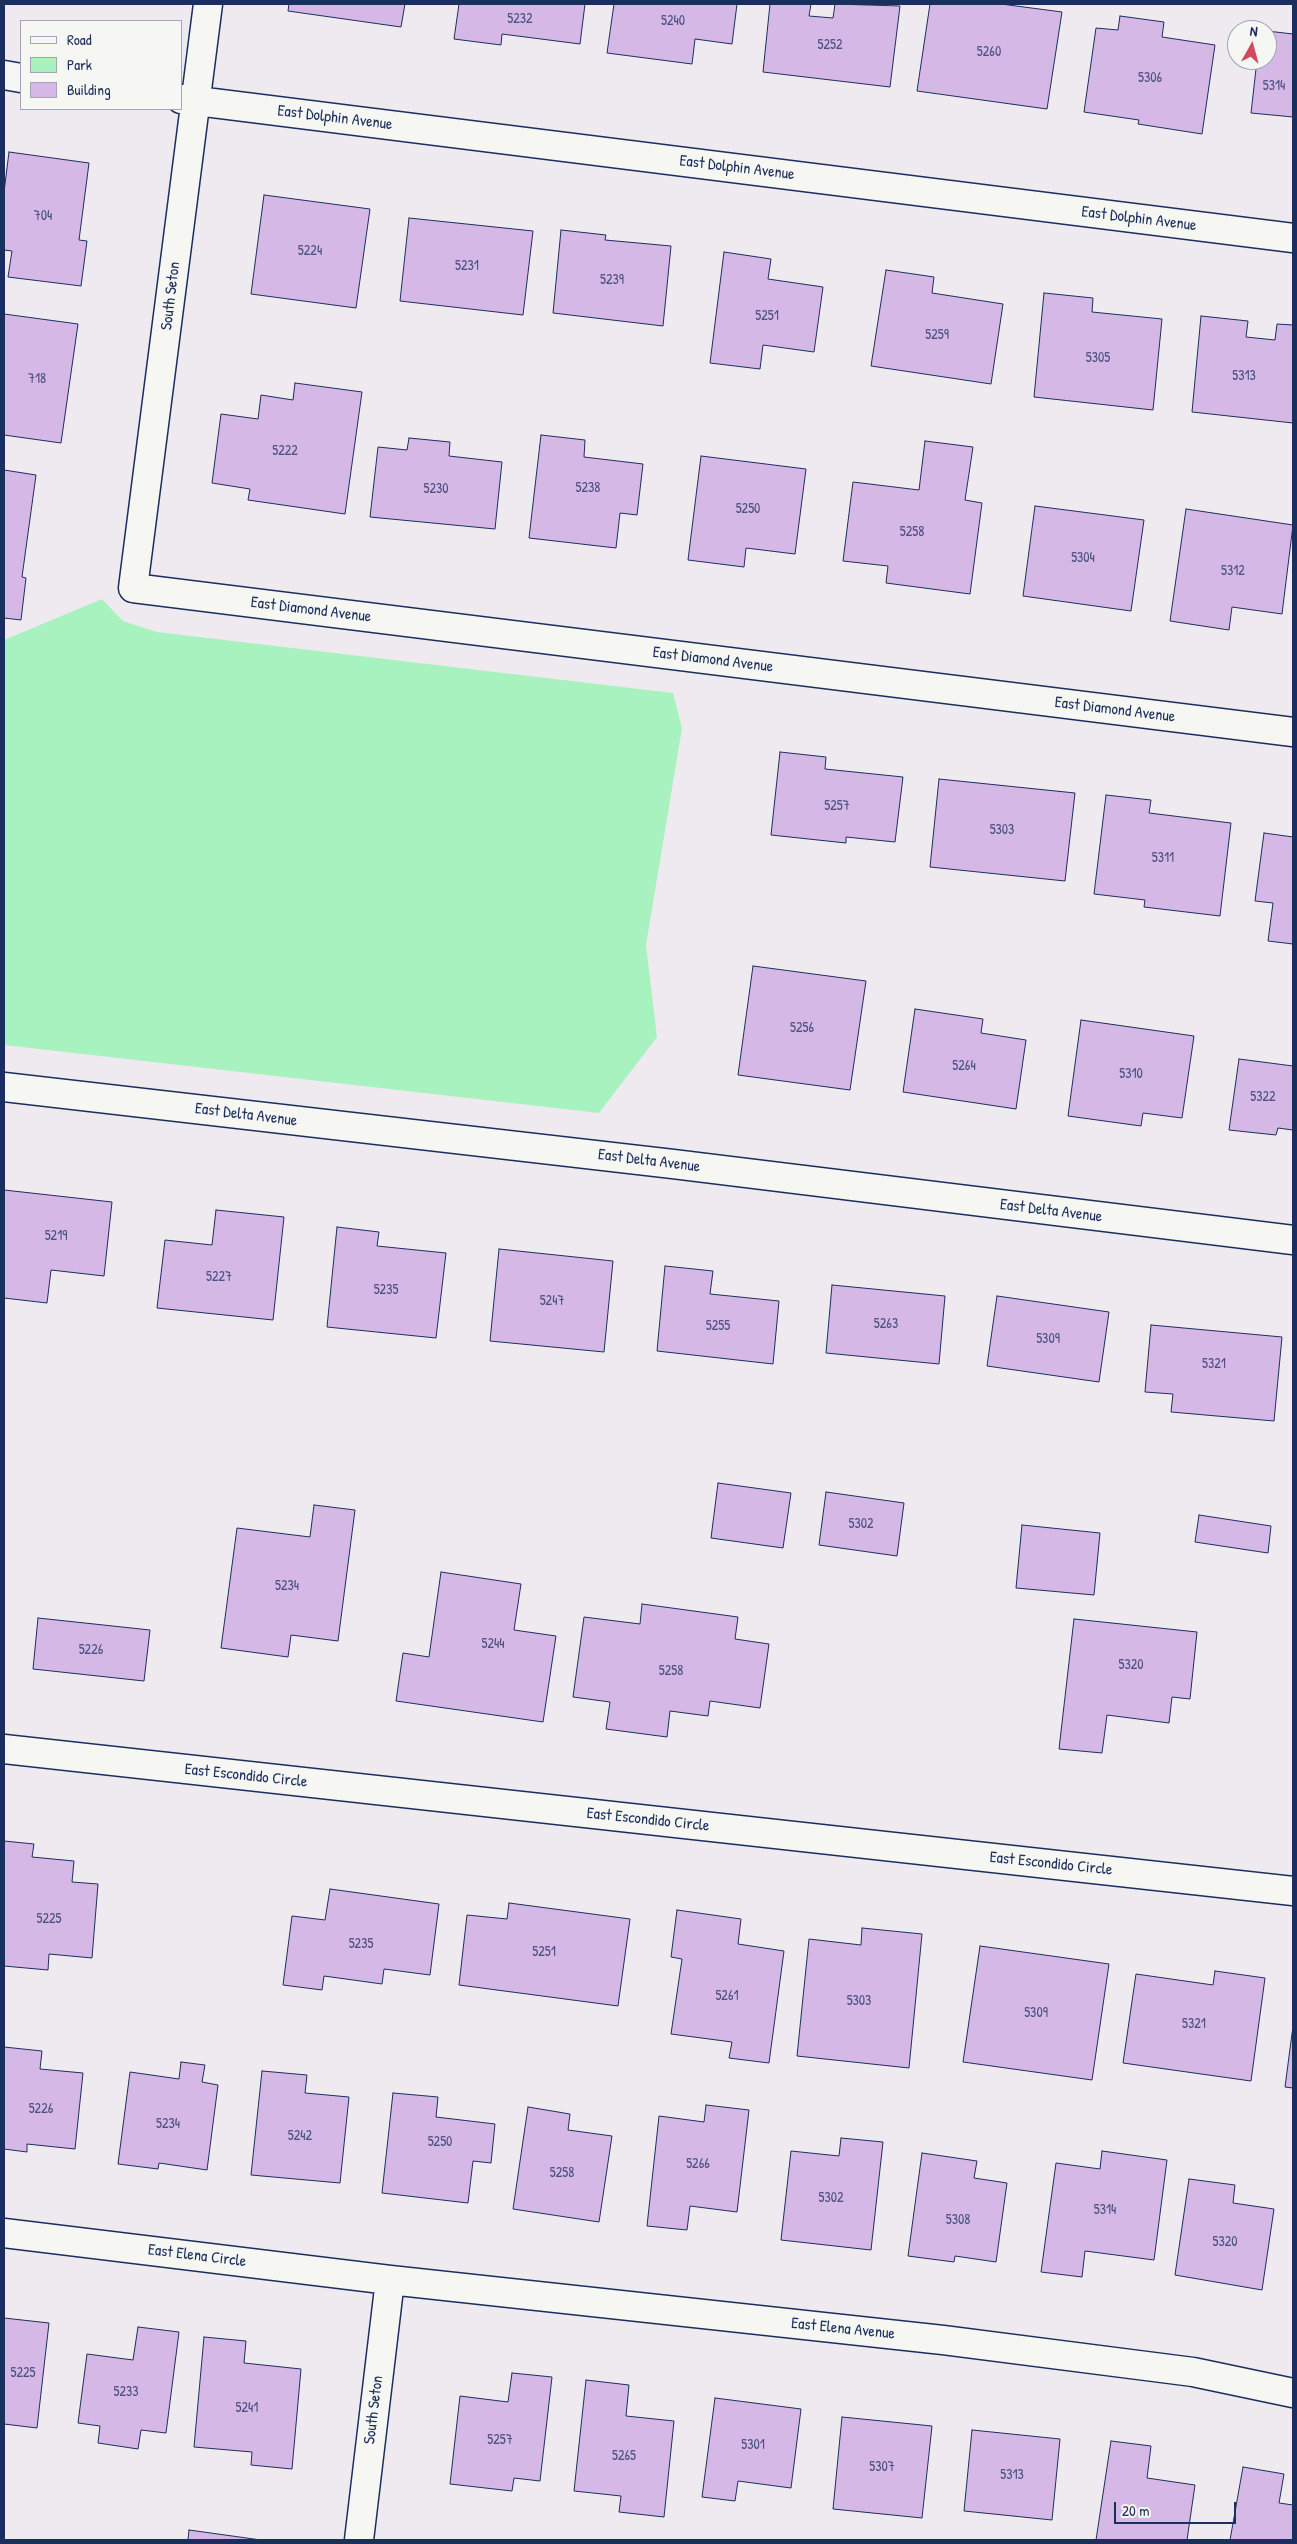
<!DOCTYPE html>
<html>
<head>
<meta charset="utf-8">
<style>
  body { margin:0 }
  #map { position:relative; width:1297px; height:2544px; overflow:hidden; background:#efeaef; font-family:"Patrick Hand",sans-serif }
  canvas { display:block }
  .frame { position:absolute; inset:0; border:5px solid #1b2f5e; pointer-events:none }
  .legend { position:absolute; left:20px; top:20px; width:162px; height:90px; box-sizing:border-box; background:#f6f6f2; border:1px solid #9ea6b7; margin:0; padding:6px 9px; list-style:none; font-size:15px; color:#1b2f5e }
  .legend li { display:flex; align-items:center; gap:10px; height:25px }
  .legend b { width:25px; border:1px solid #9ea6b7 }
  .north { position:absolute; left:1227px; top:20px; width:50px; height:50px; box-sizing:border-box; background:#f6f6f2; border:1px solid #9ea6b7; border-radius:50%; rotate:7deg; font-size:14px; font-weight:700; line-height:20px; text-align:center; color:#1b2f5e }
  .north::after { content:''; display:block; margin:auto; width:18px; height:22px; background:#d1495b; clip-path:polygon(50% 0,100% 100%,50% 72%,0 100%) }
  .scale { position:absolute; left:1114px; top:2502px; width:122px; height:22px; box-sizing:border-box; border:2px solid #1b2f5e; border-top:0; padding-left:6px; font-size:15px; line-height:18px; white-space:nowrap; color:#1b2f5e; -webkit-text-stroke:4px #f6f6f2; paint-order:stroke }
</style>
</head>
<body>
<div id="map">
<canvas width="1297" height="2544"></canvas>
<div class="frame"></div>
<ul class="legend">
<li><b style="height:6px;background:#f6f6f2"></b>Road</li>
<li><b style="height:14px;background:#a8f2c0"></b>Park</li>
<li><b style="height:14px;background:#d5b8e5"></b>Building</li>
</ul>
<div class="north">N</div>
<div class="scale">20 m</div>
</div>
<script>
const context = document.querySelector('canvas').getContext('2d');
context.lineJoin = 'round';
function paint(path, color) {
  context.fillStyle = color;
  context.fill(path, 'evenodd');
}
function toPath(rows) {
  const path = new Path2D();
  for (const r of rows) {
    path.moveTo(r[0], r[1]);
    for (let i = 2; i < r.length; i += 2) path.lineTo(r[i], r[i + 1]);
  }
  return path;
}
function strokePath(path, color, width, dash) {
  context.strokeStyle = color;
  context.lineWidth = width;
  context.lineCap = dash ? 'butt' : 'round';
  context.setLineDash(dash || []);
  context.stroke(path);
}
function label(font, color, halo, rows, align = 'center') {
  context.font = font + ' "Patrick Hand",sans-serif';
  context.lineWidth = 5;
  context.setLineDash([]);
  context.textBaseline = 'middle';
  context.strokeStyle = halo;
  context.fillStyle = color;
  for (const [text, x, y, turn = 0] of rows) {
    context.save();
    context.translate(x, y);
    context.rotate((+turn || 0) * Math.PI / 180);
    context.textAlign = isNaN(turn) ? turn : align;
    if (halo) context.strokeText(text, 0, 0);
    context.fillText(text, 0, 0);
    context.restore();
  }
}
const green = toPath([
  [102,599,123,621,157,632,673,693,682,728,646,945,657,1037,599,1113,4,1045,4,640]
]);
const building = toPath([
  [289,4,405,4,401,27,288,11,289,4],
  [459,4,585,4,580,44,502,34,501,45,454,39,459,4],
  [614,4,737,4,732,44,695,39,692,64,607,53,614,4],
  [770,4,811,4,809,16,833,18,835,4,900,6,890,87,763,72,770,4],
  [930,4,1001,4,1062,12,1047,109,917,91,930,4],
  [1120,16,1164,22,1162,37,1215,45,1202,134,1138,124,1139,120,1084,112,1096,28,1118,30,1120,16],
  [1267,31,1293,34,1293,117,1251,113,1257,60,1267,60,1267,31],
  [9,152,89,163,79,240,87,241,81,286,8,277,12,251,4,250,4,192,9,152],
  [264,195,370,209,356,308,251,294,264,195],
  [409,218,533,231,523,315,400,301,409,218],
  [561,230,606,235,605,240,671,246,663,326,553,313,561,230],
  [724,252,771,259,768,279,823,287,814,352,763,345,760,369,710,363,724,252],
  [886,270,934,277,932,293,1003,304,991,384,871,366,886,270],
  [1044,293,1093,298,1092,312,1162,319,1153,410,1034,397,1044,293],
  [4,314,78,324,61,443,4,435,4,314],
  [1201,316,1248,321,1246,337,1275,340,1277,324,1293,325,1293,423,1192,412,1201,316],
  [295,383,362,392,345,514,248,500,250,489,212,483,221,414,258,419,261,395,293,400,295,383],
  [541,435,585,440,584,457,643,464,637,515,620,513,616,548,529,538,541,435],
  [409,438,450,442,449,456,502,462,495,529,370,517,378,447,407,450,409,438],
  [925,441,973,447,965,500,982,503,970,594,886,583,888,566,843,561,853,482,919,490,925,441],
  [701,456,806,469,795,554,746,548,744,567,688,560,701,456],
  [4,470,36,475,22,577,26,578,21,620,4,618,4,470],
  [1035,506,1144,520,1131,611,1023,596,1035,506],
  [1186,509,1293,525,1282,614,1232,607,1229,630,1170,621,1186,509],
  [780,752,826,757,825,769,903,777,895,842,846,837,846,843,771,835,780,752],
  [939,779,1075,793,1065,881,930,867,939,779],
  [1106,795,1151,800,1149,813,1231,823,1220,916,1144,907,1145,900,1094,894,1106,795],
  [1264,833,1293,837,1293,944,1268,941,1273,903,1255,901,1264,833],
  [753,966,866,981,850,1090,738,1075,753,966],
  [915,1009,983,1019,981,1033,1026,1040,1016,1109,903,1092,915,1009],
  [1081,1020,1194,1036,1182,1118,1143,1113,1141,1126,1068,1116,1081,1020],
  [1239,1059,1293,1066,1293,1130,1278,1128,1276,1135,1229,1130,1239,1059],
  [4,1190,112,1202,104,1276,51,1270,47,1303,4,1298,4,1190],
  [216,1210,284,1217,273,1320,157,1308,165,1240,212,1245,216,1210],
  [337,1227,379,1232,377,1246,446,1253,436,1338,327,1327,337,1227],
  [499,1249,613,1261,604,1352,490,1341,499,1249],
  [665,1266,713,1271,710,1294,779,1301,773,1364,657,1351,665,1266],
  [832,1285,945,1296,939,1364,826,1353,832,1285],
  [997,1296,1109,1312,1099,1382,987,1366,997,1296],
  [1151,1325,1282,1337,1274,1421,1171,1412,1173,1394,1145,1392,1151,1325],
  [718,1483,791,1493,783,1548,711,1538,718,1483],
  [826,1492,904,1503,897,1556,819,1545,826,1492],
  [314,1505,355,1510,338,1641,291,1635,288,1657,221,1648,237,1528,310,1537,314,1505],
  [1199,1515,1271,1526,1268,1553,1195,1542,1199,1515],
  [1022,1525,1100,1533,1094,1595,1016,1588,1022,1525],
  [441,1572,521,1584,514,1630,556,1636,543,1722,396,1701,403,1653,429,1657,441,1572],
  [642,1604,738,1617,735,1639,769,1644,760,1708,710,1701,708,1716,670,1711,667,1737,606,1729,610,1702,573,1697,584,1617,640,1624,642,1604],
  [38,1618,150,1630,144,1681,33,1669,38,1618],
  [1074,1619,1197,1632,1190,1699,1172,1697,1169,1723,1107,1715,1102,1753,1059,1749,1074,1619],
  [4,1841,34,1844,32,1857,74,1861,72,1882,98,1884,92,1958,49,1954,48,1970,4,1966,4,1841],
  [330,1889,439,1904,430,1975,384,1969,382,1984,324,1976,322,1990,283,1985,292,1916,325,1920,330,1889],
  [509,1903,630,1919,618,2006,459,1985,467,1915,507,1919,509,1903],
  [677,1910,741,1919,738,1944,784,1951,769,2063,729,2058,732,2042,671,2034,682,1959,671,1957,677,1910],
  [862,1928,922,1934,909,2068,797,2056,809,1939,861,1945,862,1928],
  [980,1946,1109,1964,1092,2080,963,2062,980,1946],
  [1215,1971,1265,1978,1251,2081,1123,2063,1136,1974,1213,1985,1215,1971],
  [1293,2026,1293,2088,1285,2087,1293,2026],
  [4,2047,42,2051,40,2069,83,2073,75,2149,27,2144,27,2152,4,2149,4,2047],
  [181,2062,205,2065,202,2082,218,2085,207,2170,159,2163,158,2169,118,2164,130,2072,179,2079,181,2062],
  [262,2071,307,2075,305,2093,349,2097,340,2183,251,2175,262,2071],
  [393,2093,438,2097,436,2117,495,2124,491,2163,473,2161,468,2203,382,2193,393,2093],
  [706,2105,749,2110,737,2212,690,2206,687,2230,647,2226,659,2116,704,2122,706,2105],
  [528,2107,570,2114,568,2130,612,2136,599,2222,513,2209,528,2107],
  [841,2138,883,2142,871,2250,781,2240,791,2151,839,2156,841,2138],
  [1102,2151,1167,2160,1154,2260,1085,2251,1082,2277,1041,2272,1056,2163,1100,2169,1102,2151],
  [922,2153,977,2161,974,2178,1007,2183,996,2262,955,2256,954,2262,908,2256,922,2153],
  [1189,2179,1235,2185,1233,2203,1274,2209,1262,2290,1175,2275,1189,2179],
  [4,2318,49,2323,37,2428,4,2424,4,2318],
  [138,2327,179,2332,166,2433,141,2430,138,2449,98,2443,100,2426,78,2423,87,2354,133,2360,138,2327],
  [204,2337,246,2341,244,2363,301,2369,292,2469,251,2465,252,2452,194,2447,204,2337],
  [512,2373,552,2377,540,2481,514,2478,512,2491,450,2484,460,2396,508,2402,512,2373],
  [586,2380,629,2385,626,2416,674,2421,664,2517,619,2512,621,2496,574,2491,586,2380],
  [715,2398,801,2409,791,2488,738,2481,735,2501,702,2497,715,2398],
  [842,2417,932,2426,922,2518,833,2509,842,2417],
  [972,2430,1060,2439,1052,2520,964,2511,972,2430],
  [1111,2441,1151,2446,1147,2478,1195,2485,1187,2540,1096,2540,1111,2441],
  [1243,2467,1284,2474,1279,2503,1293,2505,1293,2540,1230,2540,1243,2467],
  [189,2530,261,2540,188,2540,189,2530]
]);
const minor = toPath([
  [208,4,133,588,1293,732],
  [4,75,21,78],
  [181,99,1293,238],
  [4,1087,673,1164,1293,1240],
  [4,1749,1293,1891],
  [4,2233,390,2280,943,2340,1193,2372,1293,2393],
  [359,2540,390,2280]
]);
const numberNames = [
  ["5232",520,19],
  ["5240",673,21],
  ["5252",830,45],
  ["5260",989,52],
  ["5306",1150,78],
  ["5314",1274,86],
  ["704",43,216],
  ["5224",310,251],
  ["5231",467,266],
  ["5239",612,280],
  ["5251",767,316],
  ["5259",937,335],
  ["5305",1098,358],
  ["5313",1244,376],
  ["718",37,379],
  ["5222",285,451],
  ["5238",588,488],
  ["5230",436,489],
  ["5250",748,509],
  ["5258",912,532],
  ["5304",1083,558],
  ["5312",1233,571],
  ["5257",837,806],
  ["5303",1002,830],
  ["5311",1163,858],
  ["5256",802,1028],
  ["5264",964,1066],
  ["5310",1131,1074],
  ["5322",1263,1097],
  ["5219",56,1236],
  ["5227",219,1277],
  ["5235",386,1290],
  ["5247",552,1301],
  ["5263",886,1324],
  ["5255",718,1326],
  ["5309",1048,1339],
  ["5321",1214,1364],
  ["5302",861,1524],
  ["5234",287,1586],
  ["5244",493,1644],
  ["5226",91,1650],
  ["5320",1131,1665],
  ["5258",671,1671],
  ["5225",49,1919],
  ["5235",361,1944],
  ["5251",544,1952],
  ["5261",727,1996],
  ["5303",859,2001],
  ["5309",1036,2013],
  ["5321",1194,2024],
  ["5226",41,2109],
  ["5234",168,2124],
  ["5242",300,2136],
  ["5250",440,2142],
  ["5266",698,2164],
  ["5258",562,2173],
  ["5302",831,2198],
  ["5314",1105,2210],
  ["5308",958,2220],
  ["5320",1225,2242],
  ["5225",23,2373],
  ["5233",126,2392],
  ["5241",247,2408],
  ["5257",500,2440],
  ["5301",753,2445],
  ["5265",624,2456],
  ["5307",882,2467],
  ["5313",1012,2475]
];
const streetNames = [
  ["East Dolphin Avenue",335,118,7],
  ["East Dolphin Avenue",737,168,7],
  ["East Dolphin Avenue",1139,219,7],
  ["South Seton",171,296,-83],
  ["East Diamond Avenue",311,610,7],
  ["East Diamond Avenue",713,660,7],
  ["East Diamond Avenue",1115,710,7],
  ["East Delta Avenue",246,1115,7],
  ["East Delta Avenue",649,1161,7],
  ["East Delta Avenue",1051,1211,7],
  ["East Escondido Circle",246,1776,6],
  ["East Escondido Circle",648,1820,6],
  ["East Escondido Circle",1051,1864,6],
  ["East Elena Circle",197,2256,7],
  ["East Elena Avenue",843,2329,6],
  ["South Seton",374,2410,-83]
];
paint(green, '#a8f2c0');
paint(building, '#d5b8e5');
strokePath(building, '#1b2f5e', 1);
strokePath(minor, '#1b2f5e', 31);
strokePath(minor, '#f6f6f2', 28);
label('14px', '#4a5180', null, numberNames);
label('16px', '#1b2f5e', '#f6f6f2', streetNames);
</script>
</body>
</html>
